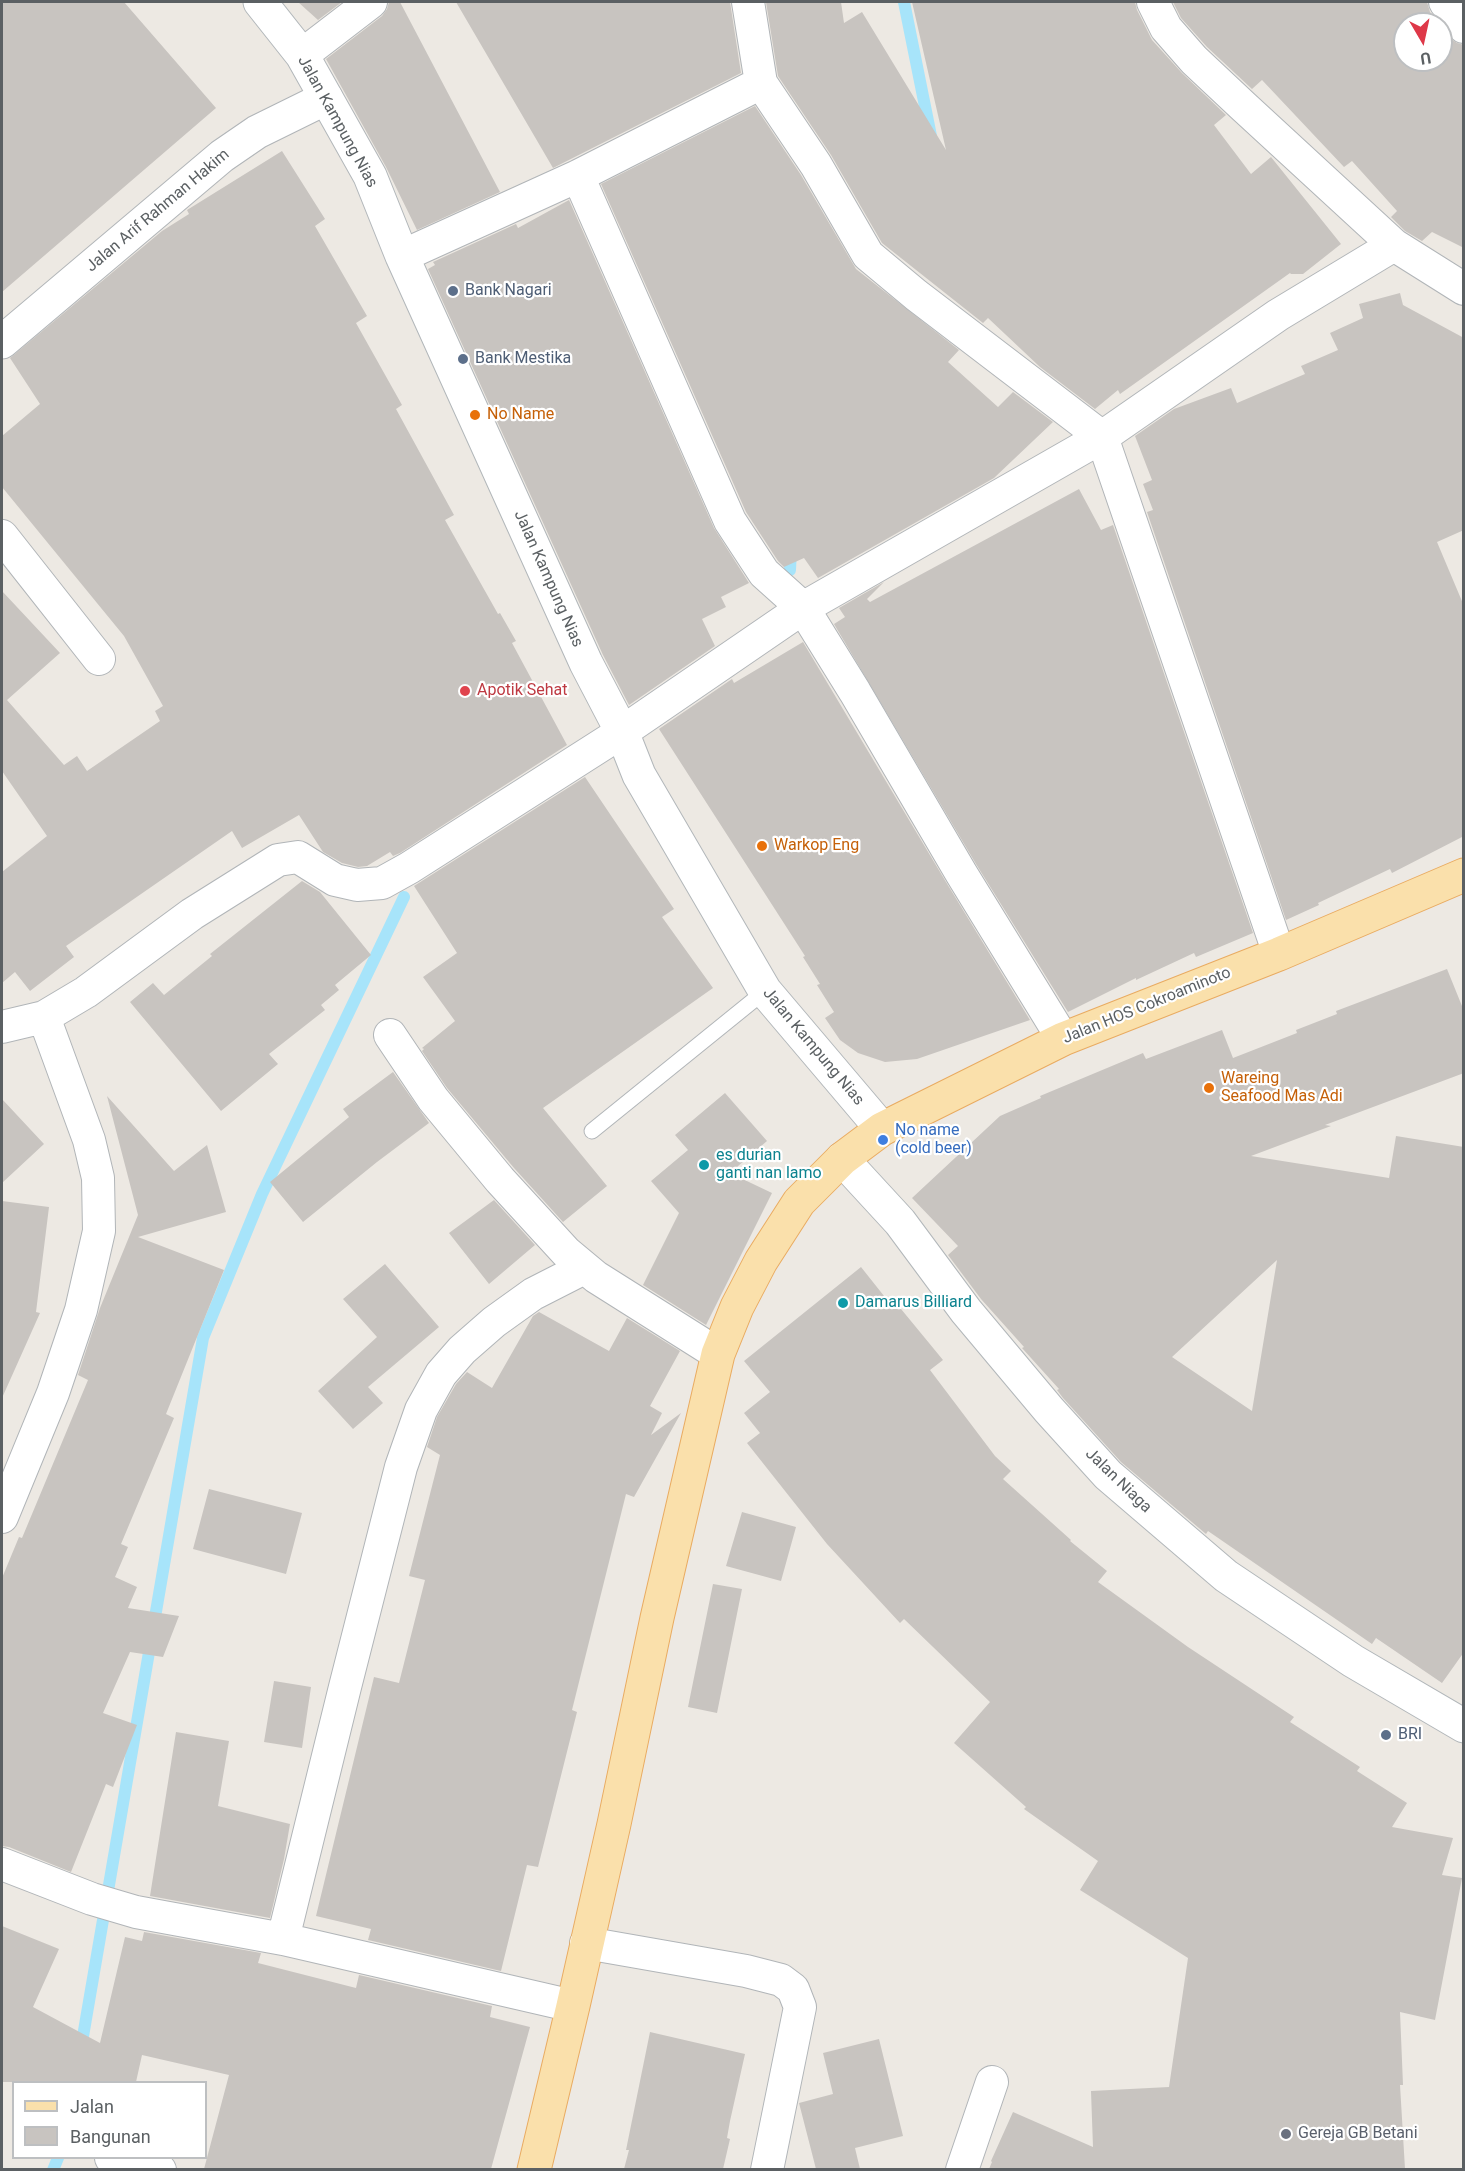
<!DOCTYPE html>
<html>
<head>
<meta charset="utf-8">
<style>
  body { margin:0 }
  #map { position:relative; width:1465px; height:2171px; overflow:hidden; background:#ede9e3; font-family:Roboto,sans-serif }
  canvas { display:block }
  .frame { position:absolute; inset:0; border:3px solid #5b6063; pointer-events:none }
  .legend { position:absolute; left:12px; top:2081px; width:195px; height:78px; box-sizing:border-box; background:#fff; border:2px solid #bdbfc1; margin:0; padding:8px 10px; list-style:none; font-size:18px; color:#5b6063 }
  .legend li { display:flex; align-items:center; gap:12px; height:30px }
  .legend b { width:30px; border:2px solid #bdbfc1 }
  .north { position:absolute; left:1393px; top:12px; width:60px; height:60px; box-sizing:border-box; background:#fff; border:2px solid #bdbfc1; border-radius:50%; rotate:171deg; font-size:16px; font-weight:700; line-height:24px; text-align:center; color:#5b6063 }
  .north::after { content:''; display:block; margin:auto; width:21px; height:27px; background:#de3848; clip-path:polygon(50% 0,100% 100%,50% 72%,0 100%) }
</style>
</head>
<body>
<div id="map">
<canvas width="1465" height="2171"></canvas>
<div class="frame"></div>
<ul class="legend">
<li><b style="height:8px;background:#fae0ab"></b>Jalan</li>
<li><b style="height:16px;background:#c8c4c0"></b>Bangunan</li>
</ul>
<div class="north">U</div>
</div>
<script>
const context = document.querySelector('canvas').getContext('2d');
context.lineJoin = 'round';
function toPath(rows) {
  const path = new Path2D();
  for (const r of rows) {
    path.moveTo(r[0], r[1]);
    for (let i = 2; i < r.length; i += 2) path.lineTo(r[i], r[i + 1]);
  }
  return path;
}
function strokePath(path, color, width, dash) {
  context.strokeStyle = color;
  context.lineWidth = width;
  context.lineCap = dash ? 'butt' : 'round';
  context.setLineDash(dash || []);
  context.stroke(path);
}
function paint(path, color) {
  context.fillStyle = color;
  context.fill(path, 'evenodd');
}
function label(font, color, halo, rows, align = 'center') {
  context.font = font + ' Roboto,sans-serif';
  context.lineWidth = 4.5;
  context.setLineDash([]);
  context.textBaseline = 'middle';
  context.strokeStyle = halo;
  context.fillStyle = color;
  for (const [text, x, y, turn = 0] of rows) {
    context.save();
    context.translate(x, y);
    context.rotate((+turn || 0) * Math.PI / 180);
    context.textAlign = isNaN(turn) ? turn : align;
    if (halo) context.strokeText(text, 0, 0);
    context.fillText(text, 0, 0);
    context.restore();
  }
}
const stream = toPath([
  [904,2,931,136],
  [790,570,791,549],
  [81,2048,203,1338,262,1194,404,897],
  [53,2170,58,2158]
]);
const building = toPath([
  [2,2,124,2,216,108,2,292],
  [298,2,342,2,318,20],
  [389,2,400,2,500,192,417,230,386,167,326,59,382,16,387,9],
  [456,2,730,2,741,73,553,168],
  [766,2,841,2,844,23,862,12,946,150,912,2,1135,2,1137,10,1152,40,1182,73,1226,115,1214,125,1251,174,1271,157,1341,244,1303,274,1291,274,1290,273,1120,394,1118,390,1095,409,1040,367,988,318,983,323,882,243,831,155,778,76],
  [1173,2,1427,2,1430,12,1439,24,1405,24,1405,60,1441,60,1441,26,1450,38,1457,43,1464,45,1464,248,1432,232,1422,241,1405,231,1391,217,1397,211,1352,161,1344,167,1262,80,1252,89,1207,47,1181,18],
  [755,106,801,175,856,269,959,350,948,362,998,407,1013,392,1053,422,994,478,818,578,804,558,784,567,778,561,746,512,601,184],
  [282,151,325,219,315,226,367,316,356,323,402,405,396,409,454,515,445,520,498,614,500,613,516,641,512,643,567,745,400,853,393,856,390,852,367,866,358,867,342,863,323,852,299,815,242,848,232,831,66,946,74,957,30,991,15,972,2,983,2,872,47,836,2,771,2,591,60,653,7,700,64,765,77,756,87,771,160,721,155,711,163,706,124,636,2,487,2,436,40,404,10,358,162,231,189,214,187,210],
  [569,200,714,528,749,583,721,597,726,607,702,619,715,646,629,705,603,655,428,269,435,265,433,262,516,224,518,228],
  [1400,293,1403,305,1464,338,1464,530,1437,542,1464,606,1464,836,1392,873,1390,869,1318,903,1319,905,1286,920,1147,512,1153,510,1143,484,1152,480,1135,436,1174,409,1231,388,1237,403,1305,374,1301,366,1338,350,1330,333,1363,318,1359,304],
  [1079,489,1101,530,1113,525,1253,933,1196,957,1194,953,1136,980,1136,978,1068,1012,976,864,834,624,845,617,839,608,884,582,867,599,870,602],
  [803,642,946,882,1030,1020,917,1059,885,1062,858,1053,840,1040,825,1018,834,1012,817,985,820,984,803,957,805,956,659,729,732,679,734,683],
  [585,777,674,909,662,917,713,988,543,1108,607,1186,563,1222,514,1168,447,1088,422,1051,424,1049,422,1048,455,1021,423,977,457,953,414,886],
  [302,881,320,892,371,955,335,985,339,990,321,1005,325,1010,269,1054,278,1064,221,1111,130,1002,153,983,164,995,212,956,210,954],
  [1447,969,1464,1011,1464,1073,1325,1125,1331,1126,1251,1156,1389,1178,1396,1136,1464,1147,1464,1652,1442,1683,1376,1638,1372,1644,1208,1531,1206,1534,1121,1462,1063,1398,1057,1390,1059,1389,1022,1348,1024,1347,981,1299,948,1255,958,1246,912,1198,1000,1116,1041,1098,1040,1096,1143,1053,1146,1059,1222,1030,1233,1058,1297,1033,1296,1030,1337,1014,1336,1011],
  [1277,1260,1252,1411,1172,1357],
  [393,1072,429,1123,377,1162,303,1222,270,1182,349,1117,343,1109],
  [725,1093,767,1141,730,1173,772,1193,706,1325,643,1285,679,1213,651,1181,688,1150,675,1135],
  [107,1096,174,1171,207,1145,226,1212,138,1237,224,1270,166,1414,174,1418,121,1544,128,1547,115,1577,137,1587,128,1608,179,1616,163,1657,130,1652,103,1713,137,1725,113,1787,106,1784,71,1872,9,1847,2,1846,2,1578,19,1537,22,1538,88,1380,78,1375,100,1308,138,1215],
  [2,1099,44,1144,2,1183],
  [494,1200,535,1245,489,1284,449,1233],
  [2,1201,49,1207,36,1312,40,1313,2,1398],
  [385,1264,439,1327,368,1387,383,1403,353,1429,318,1391,377,1337,343,1299],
  [861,1267,888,1301,892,1298,943,1360,930,1370,995,1456,1011,1471,1003,1479,1071,1540,1070,1541,1107,1571,1098,1582,1188,1647,1294,1717,1290,1722,1360,1767,1357,1771,1407,1803,1392,1827,1453,1838,1442,1875,1462,1878,1435,2020,1400,2012,1403,2085,1400,2085,1405,2169,989,2169,992,2162,991,2161,1013,2112,1093,2147,1091,2091,1169,2087,1188,1958,1080,1890,1098,1861,1024,1809,1026,1807,954,1743,990,1702,904,1619,900,1623,827,1544,747,1443,760,1433,744,1413,770,1392,744,1361],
  [539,1312,609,1351,627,1318,680,1351,650,1406,662,1413,651,1435,681,1413,634,1497,626,1494,572,1710,577,1712,538,1867,527,1865,501,1971,368,1940,371,1929,316,1916,374,1677,399,1683,425,1580,409,1576,440,1455,427,1447,437,1417,456,1384,467,1372,492,1388,533,1316],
  [209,1489,302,1513,286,1574,193,1549],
  [742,1512,796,1527,781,1581,726,1566],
  [713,1584,742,1589,717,1713,688,1707],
  [274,1681,311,1687,302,1748,264,1742],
  [176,1732,229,1741,218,1806,290,1824,284,1859,270,1918,150,1896],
  [2,1926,59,1949,33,2007,100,2043,125,1937,142,1941,144,1932,261,1953,258,1963,356,1988,359,1975,492,2006,490,2017,530,2027,491,2169,204,2169,229,2075,142,2055,136,2082,2,2082],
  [650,2032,745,2054,730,2121,727,2138,730,2139,723,2169,624,2169,629,2150,626,2150],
  [879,2039,903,2136,855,2148,860,2169,816,2169,799,2103,833,2094,823,2053]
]);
const service = toPath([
  [592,1131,765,991]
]);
const minor = toPath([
  [748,2,761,83,816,165,868,255,916,295,1102,437,1279,954],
  [1153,2,1166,28,1194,60,1243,106,1394,245,1464,289],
  [1445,2,1464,27],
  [302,55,371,2],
  [578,176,730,521,764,573,803,608,855,692,961,873,1063,1039],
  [402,256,578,176,761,83],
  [2,536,99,659],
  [2,1027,44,1017,86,992,192,914,278,860,298,857,335,880,357,885,382,883,409,868,622,732,803,608,1102,437,1278,315,1394,245],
  [390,1035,433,1099,500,1180,566,1252,596,1277,718,1354],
  [2,1517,53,1393,81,1310,99,1231,98,1178,89,1140,44,1017],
  [2,1864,92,1899,136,1912,283,1939,573,2006],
  [283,1939,345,1687,401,1467,421,1410,441,1374,462,1350,494,1322,533,1294,584,1268],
  [586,1943,746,1971,781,1980,793,1989,800,2007,767,2170],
  [111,2158,160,2170],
  [962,2170,992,2082]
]);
const tertiary = toPath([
  [2,342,222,156,257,132,326,98]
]);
const secondary = toPath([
  [260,2,302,55,370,176,402,256,586,663,622,732,639,775,765,991,882,1129],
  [842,1159,900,1222,966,1311,1049,1410,1108,1475,1226,1576,1353,1661,1464,1726]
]);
const primary = toPath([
  [534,2170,573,2006,614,1824,657,1618,718,1354,737,1307,761,1261,799,1202,842,1159,882,1129,1063,1039,1279,954,1464,875]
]);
const markers = [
  [453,291,6,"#5c6f8a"],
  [463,359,6,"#5c6f8a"],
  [475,415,6,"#e8710a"],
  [465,691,6,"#e0444e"],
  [762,846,6,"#e8710a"],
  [1209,1088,6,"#e8710a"],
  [883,1140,6,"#3f7fe0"],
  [704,1165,6,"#0f9aa8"],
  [843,1303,6,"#0f9aa8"],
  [1386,1735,6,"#5c6f8a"],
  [1286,2134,6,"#6b7280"]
];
const streetNames = [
  ["Jalan Kampung Nias",337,122,61],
  ["Jalan Arif Rahman Hakim",158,211,-40],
  ["Jalan Kampung Nias",548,579,66],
  ["Jalan HOS Cokroaminoto",1147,1006,-22],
  ["Jalan Kampung Nias",813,1047,50],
  ["Jalan Niaga",1118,1481,44]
];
const serviceNames = [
  ["Bank Nagari",465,291],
  ["Bank Mestika",475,359],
  ["BRI",1398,1735]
];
const foodNames = [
  ["No Name",487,415],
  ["Warkop Eng",774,846],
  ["Wareing",1221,1079],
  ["Seafood Mas Adi",1221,1097]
];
const healthNames = [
  ["Apotik Sehat",477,691]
];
const shopNames = [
  ["No name",895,1131],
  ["(cold beer)",895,1149]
];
const cultureNames = [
  ["es durian",716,1156],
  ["ganti nan lamo",716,1174],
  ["Damarus Billiard",855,1303]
];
const worshipNames = [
  ["Gereja GB Betani",1298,2134]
];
strokePath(stream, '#a7e4fa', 12);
paint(building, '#c8c4c0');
strokePath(service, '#b1b5b8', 17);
strokePath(minor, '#b1b5b8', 34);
strokePath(tertiary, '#b1b5b8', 35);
strokePath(secondary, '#b2b7ba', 35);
strokePath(primary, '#e9ab61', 35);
strokePath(service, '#fff', 15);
strokePath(minor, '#fff', 32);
strokePath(tertiary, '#fff', 33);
strokePath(secondary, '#fff', 33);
strokePath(primary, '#fae0ab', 33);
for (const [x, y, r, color] of markers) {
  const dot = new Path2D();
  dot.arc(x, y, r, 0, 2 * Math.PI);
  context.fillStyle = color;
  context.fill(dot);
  strokePath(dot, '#fff', 2);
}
label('16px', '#5b6063', '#fff', streetNames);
label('16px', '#4e5e75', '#fff', serviceNames, 'left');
label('16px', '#c56008', '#fff', foodNames, 'left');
label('16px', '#be3a42', '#fff', healthNames, 'left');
label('16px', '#366cbe', '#fff', shopNames, 'left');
label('16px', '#0d838f', '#fff', cultureNames, 'left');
label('16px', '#5b616d', '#fff', worshipNames, 'left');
</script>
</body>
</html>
